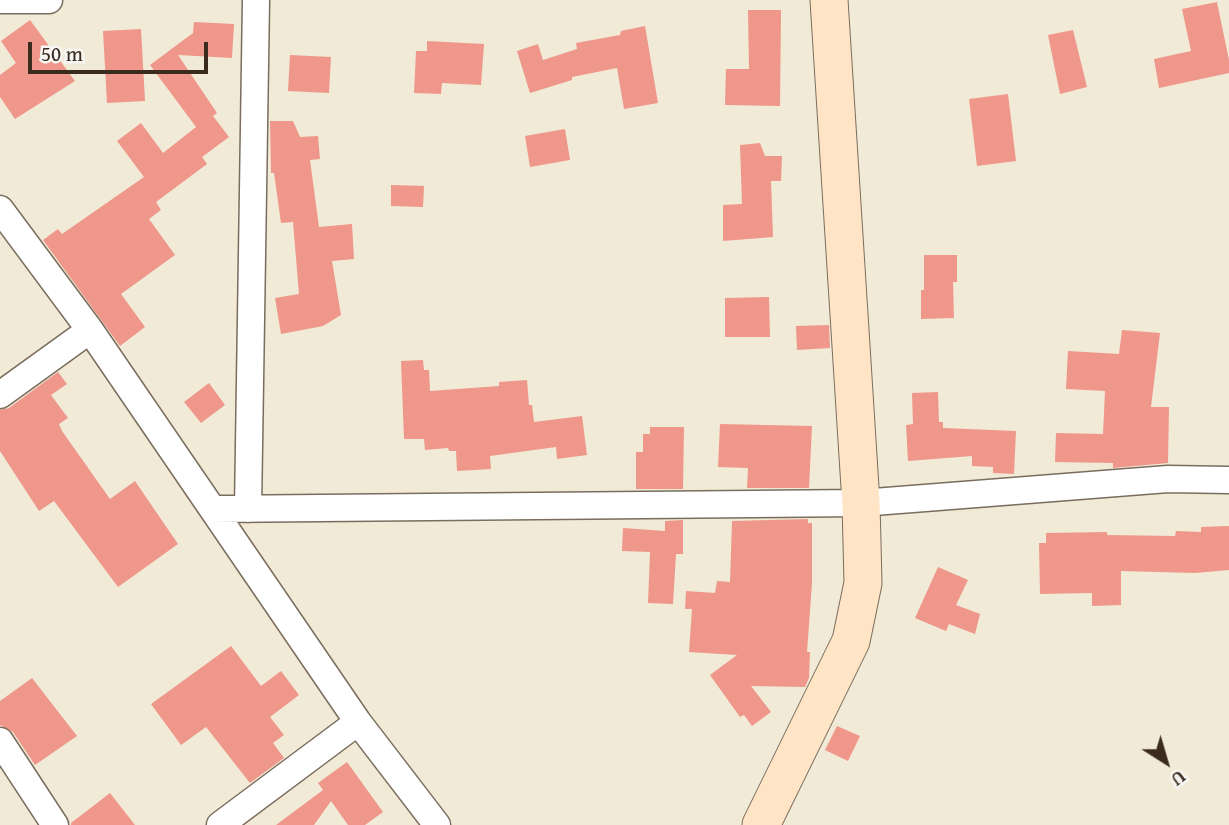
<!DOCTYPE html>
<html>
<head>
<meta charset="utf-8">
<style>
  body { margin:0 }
  #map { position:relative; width:1229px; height:825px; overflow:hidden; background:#f0ead6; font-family:"Gentium Book Plus",serif }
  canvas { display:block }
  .north { position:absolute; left:1131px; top:727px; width:70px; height:70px; -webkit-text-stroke:5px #f6f6f2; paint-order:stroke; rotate:143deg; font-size:19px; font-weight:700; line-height:28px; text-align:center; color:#3b2a1e }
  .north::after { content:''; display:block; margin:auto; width:24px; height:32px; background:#3b2a1e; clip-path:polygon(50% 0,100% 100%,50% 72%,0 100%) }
  .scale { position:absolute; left:28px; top:42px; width:180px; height:32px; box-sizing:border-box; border:4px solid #3b2a1e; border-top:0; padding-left:9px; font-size:21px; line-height:24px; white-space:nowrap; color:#3b2a1e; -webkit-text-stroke:5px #f6f6f2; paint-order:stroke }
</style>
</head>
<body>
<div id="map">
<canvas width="1229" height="825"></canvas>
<div class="north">U</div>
<div class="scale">50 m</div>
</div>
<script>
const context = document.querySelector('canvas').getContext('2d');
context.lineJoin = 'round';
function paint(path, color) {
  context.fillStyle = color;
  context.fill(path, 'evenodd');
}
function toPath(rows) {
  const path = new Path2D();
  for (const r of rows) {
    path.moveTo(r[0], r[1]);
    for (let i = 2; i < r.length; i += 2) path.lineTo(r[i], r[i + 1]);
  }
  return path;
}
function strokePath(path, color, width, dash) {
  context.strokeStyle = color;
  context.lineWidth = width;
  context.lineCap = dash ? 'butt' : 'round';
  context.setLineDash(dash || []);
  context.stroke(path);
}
const building = toPath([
  [1217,2,1229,60,1229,73,1159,88,1154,59,1191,51,1182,9],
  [748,10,781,10,780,106,725,105,726,69,749,69],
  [30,20,75,81,15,119,0,97,0,75,16,63,1,41],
  [194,22,234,24,232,58,178,55,217,113,213,116,229,137,202,157,207,164,156,202,161,210,149,219,175,255,121,294,145,327,120,346,43,240,58,229,62,234,144,177,117,141,141,123,163,153,196,127,150,65,193,33],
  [645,26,658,103,624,109,617,68,572,77,572,80,530,93,517,51,538,44,543,60,577,49,576,43,620,35,621,31],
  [141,29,145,101,107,103,103,31],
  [1073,30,1087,87,1060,94,1048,35],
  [427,41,484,44,481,85,442,83,441,94,414,93,416,51,427,51],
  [290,55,331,57,329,93,288,91],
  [1008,94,1016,161,977,166,969,99],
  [270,121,293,121,300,137,318,136,320,159,310,160,319,227,352,224,354,259,332,261,341,315,323,326,281,334,275,298,299,294,293,222,281,223,274,173,271,173],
  [565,129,570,160,530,167,525,136],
  [760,143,765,156,782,156,781,181,771,181,773,237,723,241,723,205,742,204,740,145],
  [391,185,424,186,423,207,391,206],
  [924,255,957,255,957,282,953,282,954,318,921,319,921,290,924,290],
  [769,297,770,337,725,337,725,298],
  [829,325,830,348,797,350,796,326],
  [1122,330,1160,333,1151,407,1169,407,1168,463,1113,468,1113,463,1055,462,1056,433,1103,434,1105,391,1066,389,1068,351,1119,354],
  [423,360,424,370,429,370,430,391,499,386,499,382,527,380,529,405,532,405,534,422,582,416,587,455,557,459,556,447,490,456,491,469,457,471,456,451,449,451,448,448,425,450,424,439,404,439,401,361],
  [58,372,67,384,51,395,68,418,59,424,62,431,110,499,135,481,178,544,118,587,54,501,39,511,0,451,0,410,9,408],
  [209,383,225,405,201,423,184,402],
  [938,392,939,422,943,422,943,428,1016,431,1014,474,993,473,993,467,972,466,972,456,908,461,906,425,913,424,912,393],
  [720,424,812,426,809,488,747,488,748,468,718,467],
  [650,427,684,427,683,489,636,489,636,452,643,452,643,434,650,434],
  [808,519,808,523,812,523,812,583,807,652,810,652,809,678,805,687,751,686,771,712,752,726,744,715,740,717,710,675,737,655,689,652,692,609,685,609,686,591,715,593,717,581,730,582,732,521],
  [683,520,683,554,676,554,673,604,648,603,650,552,622,551,623,528,665,531,665,521],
  [1229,526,1229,570,1195,573,1121,571,1121,605,1092,606,1092,593,1040,594,1039,543,1046,543,1046,533,1107,532,1107,535,1175,536,1176,531,1201,532,1201,527],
  [938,567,968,580,956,605,980,614,975,634,949,624,946,631,915,618],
  [231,646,261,686,281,671,299,695,270,717,284,735,273,743,284,758,250,783,206,727,181,745,151,704],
  [32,678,77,736,35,765,13,732,0,725,0,701],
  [837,726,860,736,848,761,825,750],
  [347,762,383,812,365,825,348,825,331,801,314,825,276,825,323,790,318,783],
  [110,793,135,825,71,825,71,823]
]);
const street = toPath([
  [0,0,49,0],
  [0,209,90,330,358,722,437,825],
  [0,395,90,330],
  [213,509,861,503,1168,479,1229,480],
  [248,509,256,0],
  [0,741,55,825],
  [220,825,358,722]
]);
const secondary = toPath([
  [761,825,851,641,863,583,861,503,829,0]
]);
paint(building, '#ef978b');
strokePath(street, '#7a6d5e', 29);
strokePath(secondary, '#7a6d5e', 39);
strokePath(street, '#fff', 26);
strokePath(secondary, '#ffe4c6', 37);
</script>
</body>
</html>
